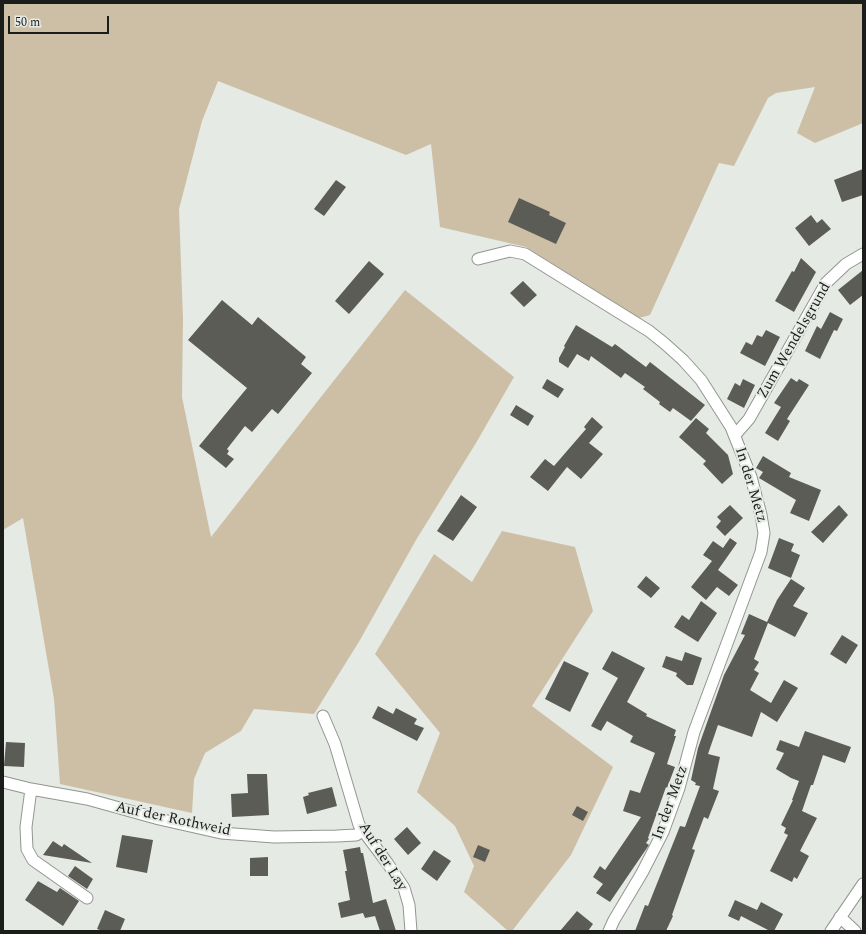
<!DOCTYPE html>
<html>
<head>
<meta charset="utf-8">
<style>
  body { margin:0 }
  #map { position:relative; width:866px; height:934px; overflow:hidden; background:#e5eae4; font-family:Spectral,serif }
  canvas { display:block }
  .frame { position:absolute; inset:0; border:4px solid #1b1d1b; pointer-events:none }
  .scale { position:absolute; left:8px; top:16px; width:101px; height:18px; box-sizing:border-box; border:2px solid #1b1d1b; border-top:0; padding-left:5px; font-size:12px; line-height:14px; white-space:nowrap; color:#1b1d1b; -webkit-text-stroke:3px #e5eae4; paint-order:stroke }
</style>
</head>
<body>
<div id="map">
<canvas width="866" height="934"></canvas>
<div class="frame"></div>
<div class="scale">50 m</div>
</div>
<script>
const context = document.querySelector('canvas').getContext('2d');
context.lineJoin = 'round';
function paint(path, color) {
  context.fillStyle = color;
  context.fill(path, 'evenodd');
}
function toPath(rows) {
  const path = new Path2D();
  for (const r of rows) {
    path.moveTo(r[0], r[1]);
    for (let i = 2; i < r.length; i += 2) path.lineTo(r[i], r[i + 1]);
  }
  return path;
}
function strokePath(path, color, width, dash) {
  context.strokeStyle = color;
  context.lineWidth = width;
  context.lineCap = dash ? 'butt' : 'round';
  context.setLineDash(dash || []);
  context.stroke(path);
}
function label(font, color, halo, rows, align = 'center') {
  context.font = font + ' Spectral,serif';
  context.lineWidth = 4;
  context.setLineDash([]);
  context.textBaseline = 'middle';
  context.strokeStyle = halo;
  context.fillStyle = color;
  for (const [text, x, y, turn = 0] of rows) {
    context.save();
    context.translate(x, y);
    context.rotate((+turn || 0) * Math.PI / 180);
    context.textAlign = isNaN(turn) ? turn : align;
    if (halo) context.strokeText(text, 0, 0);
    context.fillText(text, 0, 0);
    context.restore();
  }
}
const green = toPath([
  [3,3,863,3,863,123,815,143,797,133,815,87,776,93,768,98,734,166,719,163,650,315,639,318,526,247,440,227,431,144,406,155,218,81,202,121,179,209,183,319,182,397,211,537,405,290,514,377,476,443,416,540,360,640,314,714,254,709,241,731,205,753,194,779,192,813,60,784,54,699,23,518,3,530],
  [502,531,575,547,593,611,532,706,613,767,571,855,512,931,508,931,464,892,474,866,455,826,417,792,440,733,375,654,434,554,472,582]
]);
const building = toPath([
  [863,169,863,195,842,202,834,180],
  [336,180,346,187,324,216,314,209],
  [519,198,550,212,549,215,566,223,556,244,508,222],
  [811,215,817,223,822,219,831,229,809,246,795,228],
  [801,258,816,272,794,312,775,301,792,271,794,272],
  [369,261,384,274,349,314,335,301],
  [863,270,863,295,850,305,838,290],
  [523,281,537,295,524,307,510,293],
  [222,300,252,325,258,317,306,357,301,364,312,373,278,414,272,409,252,432,245,426,227,449,229,451,227,454,234,459,226,468,199,446,247,388,188,340],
  [830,312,843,319,837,331,834,330,820,359,805,351,817,326,821,329],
  [576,325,612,347,615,344,646,367,650,362,705,405,691,421,673,408,670,412,659,404,660,402,643,389,645,387,625,373,621,378,591,356,589,361,577,354,568,368,559,362,559,358,565,347,564,346],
  [766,330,780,337,765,366,740,353,746,342,752,345,757,335,762,337],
  [791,378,797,382,799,379,809,385,787,419,790,421,778,441,765,433,781,407,774,403],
  [547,379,564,389,558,398,542,388],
  [743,379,755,385,744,408,727,399,735,383,740,386],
  [516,405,534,416,528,426,510,415],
  [592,417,603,427,589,443,603,454,581,479,567,467,548,491,530,477,545,459,554,466,586,429,584,427],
  [696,418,709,429,706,433,728,455,733,474,722,484,703,464,706,461,679,437],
  [763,456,791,473,789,477,821,490,809,521,790,513,796,500,759,478,763,472,756,468],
  [461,495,477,507,453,541,437,531],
  [730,505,743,518,725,536,716,527,721,521,717,517],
  [839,505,848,515,823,543,811,532],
  [730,538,737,543,718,570,738,585,729,596,717,587,706,600,691,587,712,561,703,555,713,541,723,548],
  [779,538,794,544,791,551,800,555,791,578,768,568],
  [646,576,660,588,651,598,637,587],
  [791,579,805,588,793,606,808,613,795,637,768,623,754,659,759,662,754,670,759,673,750,690,771,703,784,680,798,688,777,722,761,712,752,737,718,725,708,754,720,757,713,789,719,791,708,819,704,817,692,849,695,850,672,915,673,916,666,931,635,931,645,905,648,906,680,826,685,827,700,786,695,785,696,783,691,780,698,748,724,675,745,635,741,634,749,614,767,622,777,600],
  [701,601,717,613,698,642,674,627,682,615,689,620],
  [842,635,858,645,846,664,830,654],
  [612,651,645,668,627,702,647,714,646,716,676,730,674,736,676,736,667,764,675,767,667,788,666,787,648,838,649,839,646,843,649,845,610,902,596,893,603,884,593,877,600,866,605,870,641,817,623,811,630,790,640,793,655,753,630,742,633,736,607,721,601,731,591,726,618,678,602,669],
  [685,652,702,658,693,685,687,685,676,676,677,673,662,667,666,656,682,661],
  [564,661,589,673,570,712,545,699],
  [378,706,393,714,396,708,417,719,414,724,424,728,417,741,372,718],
  [805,731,851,747,845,763,823,755,813,785,811,785,802,811,817,818,800,851,809,856,797,879,794,877,792,882,770,871,788,835,784,833,786,828,781,825,793,800,792,800,799,781,791,778,776,769,784,753,776,750,780,740,799,747],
  [6,742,25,743,24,767,4,766],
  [247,774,267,774,269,815,232,817,231,794,248,793],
  [332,787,337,806,307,814,303,797,309,795,308,793],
  [577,806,588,812,583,821,572,815],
  [407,827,421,843,408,855,394,839],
  [122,835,153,840,147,873,116,867],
  [53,841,62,847,64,844,92,863,43,855],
  [478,845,490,850,485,862,473,857],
  [360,847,361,853,363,853,373,903,386,899,396,931,380,931,375,916,365,918,363,913,341,918,338,903,350,900,345,871,347,871,343,850],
  [434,850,451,861,437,881,421,869],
  [268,857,268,876,250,876,250,858],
  [75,866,93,879,87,889,68,876],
  [38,881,57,892,60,888,79,901,63,926,25,900],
  [735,900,757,910,761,902,783,914,774,931,770,931,741,916,739,921,728,916],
  [105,910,125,919,120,931,103,931,97,929],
  [577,911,593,924,588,931,560,931]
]);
const street = toPath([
  [478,259,510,251,525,254,649,331,664,343,683,360,701,380,731,427,751,477,761,515,764,533,761,552,694,732,679,788,663,832,642,873,614,920,609,931],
  [735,435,749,419,826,283,846,264,863,254],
  [323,716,335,744,359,825,388,864,404,888,409,905,411,931],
  [3,782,31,789,87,799,159,819,221,833,274,837,337,836,356,835,363,831],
  [31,789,26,827,27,849,33,860,87,898],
  [840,917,855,931],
  [831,931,863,884]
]);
const streetNames = [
  ["Zum Wendelsgrund",795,341,-60],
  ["In der Metz",750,485,73],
  ["In der Metz",671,803,-70],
  ["Auf der Rothweid",173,820,12],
  ["Auf der Lay",382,857,58]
];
paint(green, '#cdbfa6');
paint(building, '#5c5c56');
strokePath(street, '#929691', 13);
strokePath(street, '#fff', 11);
label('15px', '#1b1d1b', '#e5eae4', streetNames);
</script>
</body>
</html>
